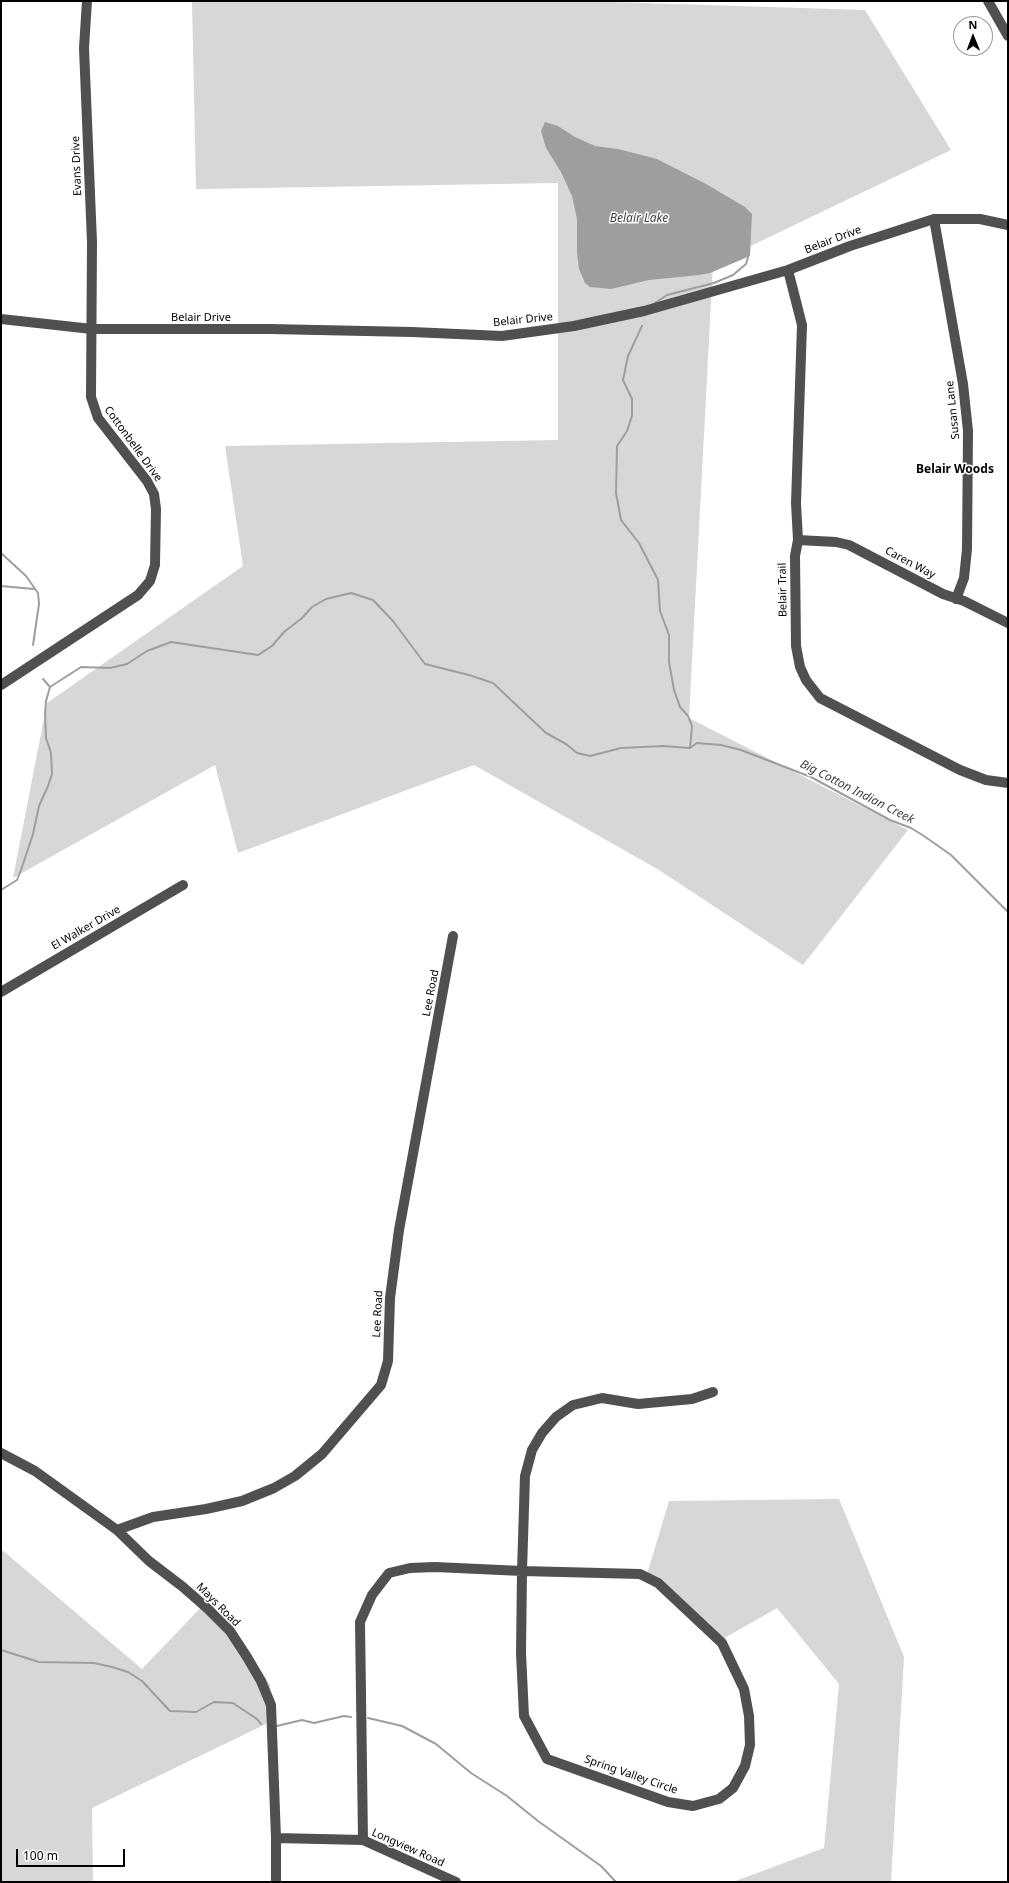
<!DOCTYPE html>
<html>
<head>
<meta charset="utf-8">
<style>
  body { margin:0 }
  #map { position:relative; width:1009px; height:1883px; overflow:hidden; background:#fff; font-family:"Noto Sans",sans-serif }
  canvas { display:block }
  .frame { position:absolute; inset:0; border:2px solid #000; pointer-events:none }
  .north { position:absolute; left:953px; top:16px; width:40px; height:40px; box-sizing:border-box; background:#fff; border:1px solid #999; border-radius:50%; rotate:359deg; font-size:11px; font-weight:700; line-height:16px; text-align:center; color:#000 }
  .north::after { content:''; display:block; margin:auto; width:14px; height:18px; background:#000; clip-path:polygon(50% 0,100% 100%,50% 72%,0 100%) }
  .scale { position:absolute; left:16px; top:1849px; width:109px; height:18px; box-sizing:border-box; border:2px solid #000; border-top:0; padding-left:5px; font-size:12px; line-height:14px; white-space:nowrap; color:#000; -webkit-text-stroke:3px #fff; paint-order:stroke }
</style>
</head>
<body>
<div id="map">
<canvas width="1009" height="1883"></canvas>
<div class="frame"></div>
<div class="north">N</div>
<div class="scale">100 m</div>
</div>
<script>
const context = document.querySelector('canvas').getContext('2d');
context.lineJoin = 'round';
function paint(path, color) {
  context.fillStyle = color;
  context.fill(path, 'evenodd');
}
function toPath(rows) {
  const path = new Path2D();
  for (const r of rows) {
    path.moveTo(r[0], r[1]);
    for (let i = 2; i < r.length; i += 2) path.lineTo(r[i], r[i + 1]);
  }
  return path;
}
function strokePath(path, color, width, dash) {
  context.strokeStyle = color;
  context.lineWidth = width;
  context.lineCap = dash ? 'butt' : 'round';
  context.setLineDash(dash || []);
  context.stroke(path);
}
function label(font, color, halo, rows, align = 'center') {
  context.font = font + ' "Noto Sans",sans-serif';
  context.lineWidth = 3;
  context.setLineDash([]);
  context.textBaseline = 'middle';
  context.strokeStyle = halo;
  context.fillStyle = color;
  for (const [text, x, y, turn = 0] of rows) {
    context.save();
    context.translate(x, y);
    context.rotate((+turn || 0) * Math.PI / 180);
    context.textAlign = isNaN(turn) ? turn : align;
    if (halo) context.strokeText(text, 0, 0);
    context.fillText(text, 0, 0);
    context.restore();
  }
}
const green = toPath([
  [192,1,580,1,865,10,951,150,713,264,689,718,908,830,803,965,659,870,474,765,238,853,215,765,13,878,47,703,243,566,225,446,558,440,558,183,196,189],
  [839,1499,904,1657,891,1882,733,1882,824,1848,839,1684,777,1608,721,1640,647,1574,669,1501],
  [1,1549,142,1669,207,1601,241,1643,270,1685,266,1724,92,1808,93,1882,1,1882]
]);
const water = toPath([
  [545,122,558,126,575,137,595,146,618,149,657,159,706,184,745,207,752,214,750,256,710,273,699,275,649,280,611,289,590,287,585,283,579,269,577,253,577,219,572,196,561,172,546,148,541,131]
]);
const stream = toPath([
  [655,303,667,295,714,283,733,275,746,264,748,257],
  [642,326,628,356,623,380,632,399,632,416,627,431,617,446,616,493,621,520,639,543,658,580,660,611,669,635,669,662,674,690,680,707,688,716,692,726,690,748],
  [1,553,26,576,38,593,39,604,33,645],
  [1,586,34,589],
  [43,679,50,687],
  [1,890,17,880,21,870,33,834,39,806,48,786,52,774,51,753,46,738,45,713,46,701,50,687,81,667,110,668,127,664,147,651,171,642,258,655,272,646,284,632,302,618,312,607,326,599,351,593,373,600,393,621,425,664,469,675,493,683,546,733,566,744,577,753,590,756,621,748,663,746,690,748,697,743,721,745,741,750,811,777,890,820,911,828,924,836,951,855,1008,912],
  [1,1650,39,1662,94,1663,112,1667,128,1672,142,1681,170,1711,196,1712,214,1702,233,1703,257,1719,261,1724],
  [368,1718,402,1726,436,1744,471,1773,507,1796,538,1821,601,1866,616,1882],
  [277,1726,302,1720,314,1723,344,1716,351,1717]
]);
const minor = toPath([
  [988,1,1008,36],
  [934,219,963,384,968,431,967,549,964,578,956,599],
  [788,270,802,325,796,503,798,540,795,556,796,646,800,667,806,680,820,698,960,770,986,780,1008,783],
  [1,319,92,329,270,329,412,332,502,336,574,326,644,311,788,270,850,246,934,219,980,219,1008,225],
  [798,540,836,542,849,545,943,594,964,601,1008,623],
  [1,685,138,595,150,581,155,565,156,509,154,494,147,481,98,418,91,397,92,242,84,48,87,1],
  [1,992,183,885],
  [1,1453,35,1471,117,1530,149,1561,183,1587,208,1609,230,1631,247,1657,261,1681,271,1705,276,1838,276,1882],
  [117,1530,153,1517,206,1509,242,1501,274,1488,295,1476,322,1454,381,1385,388,1361,390,1298,399,1230,453,936],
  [522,1571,640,1574,658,1583,722,1643,744,1689,749,1716,750,1745,745,1766,733,1788,719,1799,693,1806,668,1802,547,1759,524,1716,521,1653,522,1571],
  [276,1838,363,1840,456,1882],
  [363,1840,360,1622,372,1595,382,1582,389,1573,410,1568,435,1567,522,1571,525,1476,532,1450,542,1433,556,1417,573,1405,602,1398,638,1404,692,1399,713,1392]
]);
const streetNames = [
  ["Evans Drive",77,166,-92],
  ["Belair Drive",833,240,-21],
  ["Belair Drive",201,318],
  ["Belair Drive",523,320,-6],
  ["Susan Lane",953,410,-96],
  ["Cottonbelle Drive",133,444,54],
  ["Caren Way",910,563,28],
  ["Belair Trail",783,590,-91],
  ["El Walker Drive",86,928,-30],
  ["Lee Road",431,993,-79],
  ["Lee Road",378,1314,-87],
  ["Mays Road",218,1605,45],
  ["Spring Valley Circle",631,1775,19],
  ["Longview Road",408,1848,24]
];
const waterNames = [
  ["Belair Lake",639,219],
  ["Big Cotton Indian Creek",857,792,27]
];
const neighbourhoodNames = [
  ["Belair Woods",955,470]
];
paint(green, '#d7d7d7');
paint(water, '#9e9e9e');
strokePath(stream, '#9e9e9e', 2);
strokePath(minor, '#505050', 10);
label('11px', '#000', '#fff', streetNames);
label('italic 12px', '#3f3f3f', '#fff', waterNames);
label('bold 12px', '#000', '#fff', neighbourhoodNames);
</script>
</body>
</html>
